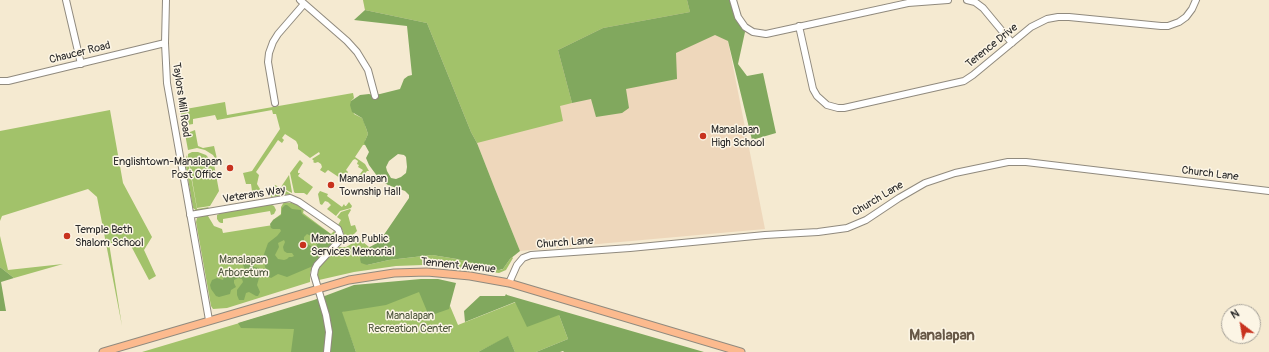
<!DOCTYPE html>
<html>
<head>
<meta charset="utf-8">
<style>
  body { margin:0 }
  #map { position:relative; width:1269px; height:352px; overflow:hidden; background:#f5ead1; font-family:Pangolin,sans-serif }
  canvas { display:block }
  .north { position:absolute; left:1221px; top:304px; width:40px; height:40px; box-sizing:border-box; background:#fcf5e5; border:1px solid #a8a49b; border-radius:50%; rotate:329deg; font-size:11px; font-weight:700; line-height:16px; text-align:center; color:#2b2b2b }
  .north::after { content:''; display:block; margin:auto; width:14px; height:18px; background:#c8321e; clip-path:polygon(50% 0,100% 100%,50% 72%,0 100%) }
</style>
</head>
<body>
<div id="map">
<canvas width="1269" height="352"></canvas>
<div class="north">N</div>
</div>
<script>
const context = document.querySelector('canvas').getContext('2d');
context.lineJoin = 'round';
function paint(path, color) {
  context.fillStyle = color;
  context.fill(path, 'evenodd');
}
function toPath(rows) {
  const path = new Path2D();
  for (const r of rows) {
    path.moveTo(r[0], r[1]);
    for (let i = 2; i < r.length; i += 2) path.lineTo(r[i], r[i + 1]);
  }
  return path;
}
function strokePath(path, color, width, dash) {
  context.strokeStyle = color;
  context.lineWidth = width;
  context.lineCap = dash ? 'butt' : 'round';
  context.setLineDash(dash || []);
  context.stroke(path);
}
function label(font, color, halo, rows, align = 'center') {
  context.font = font + ' Pangolin,sans-serif';
  context.lineWidth = 3;
  context.setLineDash([]);
  context.textBaseline = 'middle';
  context.strokeStyle = halo;
  context.fillStyle = color;
  for (const [text, x, y, turn = 0] of rows) {
    context.save();
    context.translate(x, y);
    context.rotate((+turn || 0) * Math.PI / 180);
    context.textAlign = isNaN(turn) ? turn : align;
    if (halo) context.strokeText(text, 0, 0);
    context.fillText(text, 0, 0);
    context.restore();
  }
}
const built = toPath([
  [363,0,708,0,728,41,765,229,520,251,495,189,477,143,471,132,427,23,365,10]
]);
const green = toPath([
  [363,0,687,0,690,12,603,28,558,50,572,103,560,106,563,121,477,143,471,132,427,23,365,10],
  [353,93,354,98,351,101,354,114,362,118,364,122,368,134,365,141,365,145,363,145,355,157,365,164,369,171,367,171,360,180,357,178,363,170,358,167,359,165,357,164,358,161,355,159,353,160,346,170,348,172,346,175,343,173,340,178,328,170,325,173,320,170,322,167,321,164,318,162,315,163,313,162,314,161,312,159,320,154,319,152,310,158,298,149,298,145,296,141,285,134,282,138,284,140,282,143,278,140,256,172,259,175,257,184,263,194,260,198,253,198,251,184,246,184,243,173,252,171,280,129,276,114,273,114,272,110,217,120,215,115,193,119,193,124,187,125,183,124,180,110,225,102,227,115],
  [110,110,123,183,152,237,144,250,156,276,149,280,130,244,109,243,122,326,97,197,88,189,2,216,0,221,0,131],
  [195,130,198,146,203,148,214,146,218,163,213,155,205,150,197,148,188,150,185,134],
  [192,152,198,152,206,155,214,164,219,191,210,206,197,208,188,157,188,154],
  [187,155,197,209,209,207,207,209,197,211,193,208,185,161],
  [300,160,303,163,298,171,298,173,300,173,298,176,313,187,307,195,304,193,295,193,294,192,290,173,299,161],
  [289,175,292,192,292,193,281,187],
  [275,185,279,187,291,194,271,197,270,192],
  [320,191,328,194,327,196,342,207,344,204,345,206,346,206,349,202,352,206,351,208,340,211,336,216,327,209,331,205,328,202,325,201,322,205,320,204,318,194],
  [284,202,292,203,300,206,304,209,303,213,331,234,334,231,337,233,337,236,332,243,313,266,310,273,310,282,227,308,213,309,211,306,196,222,197,218,201,216,208,216,214,226,222,229,223,233,273,225,273,220,281,214,281,207],
  [270,204,274,206,276,210,274,214,271,215,270,211,223,219,223,223,221,223,219,222,217,219,217,215,221,213],
  [350,209,351,210,348,215,351,226,355,225,357,231,354,234,344,240,343,231,338,225,341,220,337,217,341,212],
  [0,236,8,270,63,264,14,278,0,267],
  [358,240,363,242,369,247,361,256,367,265,389,260,432,255,457,259,501,270,503,269,510,259,512,257,513,258,506,270,499,273,449,267,423,265,396,266,354,272,319,280,317,273,319,267,337,248,339,247,346,247],
  [419,289,442,309,450,306,458,325,516,302,559,315,568,339,536,352,515,352,508,337,478,352,356,352,341,312],
  [300,305,301,352,142,352]
]);
const forest = toPath([
  [687,0,735,0,745,32,738,64,747,76,763,73,776,133,752,140,728,41,715,35,676,53,677,79,626,89,629,108,622,113,596,117,591,99,572,103,558,50,603,28,690,12],
  [365,10,427,23,471,132,477,143,495,189,520,251,510,259,503,269,499,270,457,259,432,255,389,260,367,265,361,263,360,259,361,256,368,248,379,242,409,198,409,195,405,191,388,185,380,180,369,165,366,158,369,152,364,143,368,134,366,128,362,118,352,112,350,105,351,101,360,95,369,94,373,95,380,94,400,89,404,79,408,76,412,75,407,26,354,20],
  [398,154,404,155,406,157,407,167,406,173,401,177,396,179,391,178,387,171,386,167,389,161],
  [285,205,287,205,292,209,301,210,302,214,332,235,335,241,313,266,287,277,278,274,271,278,267,276,263,257,268,243,277,236,281,231,280,229,273,229,271,228,270,224,273,220,281,215,282,208],
  [307,234,311,236,316,242,317,245,315,249,312,249,311,246,304,242,304,237],
  [284,240,285,242,283,247,284,251,287,253,292,253,294,256,292,257,289,257,287,259,284,260,278,259,275,255,279,247,278,243],
  [248,256,252,257,254,260,254,267,259,268,261,271,257,285,260,292,258,296,256,296,249,292,246,293,244,300,239,300,237,295,237,290,243,282,242,279,238,278,234,280,234,283,236,287,231,290,230,294,219,297,216,296,211,289,210,285,212,280,217,278,223,280,224,275,226,273,236,273,243,271,245,269,241,261,245,257],
  [0,267,14,278,1,282,6,311,0,311],
  [421,279,438,279,456,283,449,309,429,316,419,292,386,305,342,312,356,352,291,352,294,329,241,328,238,323,314,300,354,285],
  [506,294,507,295,704,352,564,352,563,351,560,352,536,352,568,339,559,315,527,327,515,302,465,322,464,311,480,296,505,296],
  [508,336,515,352,478,352]
]);
const minor = toPath([
  [66,0,81,64],
  [166,0,165,43,167,83,209,320],
  [300,0,347,41,357,52,368,70,375,96],
  [733,0,738,17,745,27,753,32,766,34,908,3,948,0],
  [967,0,975,2,983,8,1012,43],
  [799,26,813,89,817,96,827,105,838,108,844,108,964,81,973,75,1031,27,1047,19,1058,17,1069,17,1161,26,1168,26,1179,22,1186,17,1192,9,1196,0],
  [0,81,8,81,165,43],
  [275,103,268,62,269,53,273,42,278,34,304,4],
  [190,215,290,198,299,202,338,229,340,235,339,241,317,265,315,269,314,275,326,315,329,332,327,352],
  [509,283,517,265,523,258,531,255,630,248,765,235,818,232,847,228,866,220,899,198,925,183,955,173,1008,162,1026,162,1269,191]
]);
const major = toPath([
  [103,352,349,280,394,273,427,272,470,276,509,283,741,352]
]);
const markers = [
  [703,136,4,"#c8321e"],
  [230,168,4,"#c8321e"],
  [331,185,4,"#c8321e"],
  [67,236,4,"#c8321e"],
  [303,245,4,"#c8321e"]
];
const streetNames = [
  ["Terence Drive",992,46,-39],
  ["Chaucer Road",80,53,-14],
  ["Taylors Mill Road",181,100,82],
  ["Church Lane",1210,174,7],
  ["Veterans Way",254,195,-9],
  ["Church Lane",878,199,-31],
  ["Church Lane",565,243,-4],
  ["Tennent Avenue",458,266,6]
];
const poiNames = [
  ["Manalapan",711,130],
  ["High School",711,143],
  ["Englishtown-Manalapan",222,162,"right"],
  ["Post Office",222,175,"right"],
  ["Manalapan",339,179],
  ["Township Hall",339,192],
  ["Temple Beth",75,230],
  ["Shalom School",75,243],
  ["Manalapan Public",311,239],
  ["Services Memorial",311,252]
];
const parkNames = [
  ["Manalapan",243,260],
  ["Arboretum",243,273],
  ["Manalapan",410,316],
  ["Recreation Center",410,329]
];
const districtNames = [
  ["Manalapan",942,336]
];
paint(built, '#eed7bb');
paint(green, '#a2c26a');
paint(forest, '#81a85e');
strokePath(minor, '#908a7e', 8);
strokePath(major, '#908a7e', 9);
strokePath(minor, '#fff', 6);
strokePath(major, '#fcba8e', 7);
for (const [x, y, r, color] of markers) {
  const dot = new Path2D();
  dot.arc(x, y, r, 0, 2 * Math.PI);
  context.fillStyle = color;
  context.fill(dot);
  strokePath(dot, '#fcf5e5', 1.5);
}
label('11px', '#2b2b2b', '#fcf5e5', streetNames);
label('11px', '#2b2b2b', '#fcf5e5', poiNames, 'left');
label('11px', '#4f583e', '#fcf5e5', parkNames);
label('bold 15px', '#675847', '#fcf5e5', districtNames);
</script>
</body>
</html>
